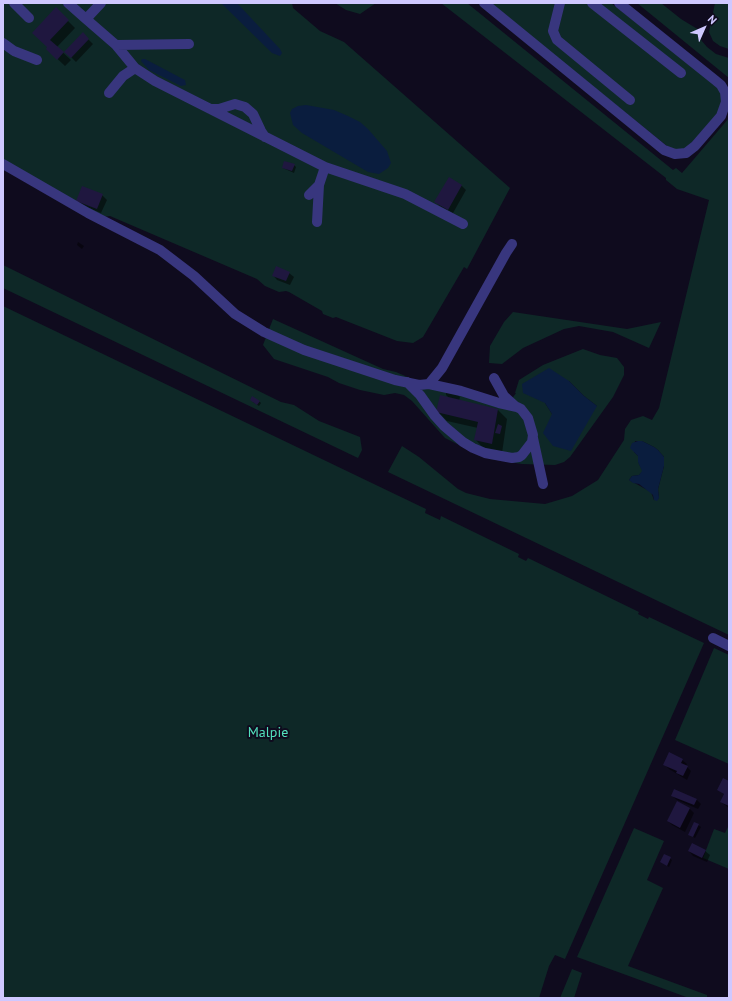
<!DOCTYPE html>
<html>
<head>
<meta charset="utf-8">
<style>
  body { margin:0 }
  #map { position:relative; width:732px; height:1001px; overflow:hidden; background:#0f0b1e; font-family:"PT Sans",sans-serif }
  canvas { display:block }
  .frame { position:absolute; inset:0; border:4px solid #cfc8ff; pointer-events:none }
  .north { position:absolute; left:684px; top:8px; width:40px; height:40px; -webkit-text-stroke:3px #0f0b1e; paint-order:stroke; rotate:45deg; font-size:11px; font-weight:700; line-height:16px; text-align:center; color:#cfc8ff }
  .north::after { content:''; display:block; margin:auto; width:14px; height:18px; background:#cfc8ff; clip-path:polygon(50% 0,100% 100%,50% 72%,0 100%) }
</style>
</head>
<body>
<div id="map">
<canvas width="732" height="1001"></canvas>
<div class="frame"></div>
<div class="north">N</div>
</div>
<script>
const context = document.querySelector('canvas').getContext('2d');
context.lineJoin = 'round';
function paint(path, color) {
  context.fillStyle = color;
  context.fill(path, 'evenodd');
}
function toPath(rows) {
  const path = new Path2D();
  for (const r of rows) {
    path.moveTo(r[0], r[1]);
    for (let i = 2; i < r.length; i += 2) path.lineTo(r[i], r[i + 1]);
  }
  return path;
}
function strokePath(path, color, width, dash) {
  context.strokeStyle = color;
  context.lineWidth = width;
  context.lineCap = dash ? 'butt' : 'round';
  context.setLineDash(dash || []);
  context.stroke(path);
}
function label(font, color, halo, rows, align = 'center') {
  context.font = font + ' "PT Sans",sans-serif';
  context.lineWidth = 4;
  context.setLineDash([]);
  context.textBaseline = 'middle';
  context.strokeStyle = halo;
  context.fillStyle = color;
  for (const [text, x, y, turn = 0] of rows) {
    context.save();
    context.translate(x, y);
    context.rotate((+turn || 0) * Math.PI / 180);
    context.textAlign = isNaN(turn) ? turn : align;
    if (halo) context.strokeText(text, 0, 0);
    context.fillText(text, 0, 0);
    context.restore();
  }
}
const green = toPath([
  [3,3,292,3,293,8,320,31,344,42,510,188,467,269,464,267,423,337,413,343,397,341,336,317,333,318,323,314,322,311,289,292,286,291,279,292,265,286,257,279,110,216,103,217,3,162],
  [335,3,376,3,360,14,346,10],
  [441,3,467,3,673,170,676,168,682,173,729,118,729,635,388,472,402,446,419,457,458,489,466,493,490,499,545,504,572,496,598,480,624,440,625,429,631,420,643,416,652,420,659,408,709,200,677,189,666,180,666,178],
  [635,441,642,441,654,447,658,450,664,457,664,466,658,489,659,498,654,500,651,492,629,480,632,476,639,475,643,471,639,464,638,456,634,452],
  [489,3,611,3,713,82,721,91,723,102,719,112,685,150,672,150],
  [637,3,661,3,681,19,699,30,701,40,707,47,716,54,729,58,729,78],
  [715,3,729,3,729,49,720,46,713,41,709,32],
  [3,265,281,402,294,405,319,421,360,437,362,450,358,458,3,288],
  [3,306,426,509,425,513,440,520,441,516,519,554,518,557,526,561,528,558,639,612,638,614,648,619,649,617,704,643,565,959,555,955,549,966,539,998,3,998],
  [513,312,627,329,661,322,649,348,613,332,579,326,564,329,523,348,502,364,489,363,490,346,504,322],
  [273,319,383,369,396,372,428,386,507,406,516,393,515,393,519,380,543,365,583,349,600,355,617,358,624,367,624,375,613,397,570,457,564,462,555,465,522,464,490,459,477,454,445,438,412,401,404,395,395,393,384,395,360,390,339,383,328,377,274,359,263,345],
  [569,381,584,396,597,406,552,414,545,403],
  [714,648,729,655,729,764,675,740],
  [729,825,729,869,703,858,714,829,725,833],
  [634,828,664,841,647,880,663,888,628,966,707,995,707,998,689,998,577,957],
  [572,969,582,973,574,998,560,998]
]);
const water = toPath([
  [221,3,237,3,280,49,282,53,280,56,272,53],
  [142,59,145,59,181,78,185,80,186,85,181,86,149,70,141,61],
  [306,105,334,110,348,116,360,122,368,129,387,151,391,163,388,168,379,174,368,172,302,133,293,125,290,113,292,109,298,106],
  [549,368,569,381,584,396,597,406,571,451,553,446,543,433,552,414,545,403,523,393,522,384],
  [638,441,642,441,654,447,658,450,664,457,664,466,658,489,659,498,657,501,654,500,653,495,648,491,639,484,633,483,629,480,632,476,639,475,642,471,638,462,638,456,630,448,632,443]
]);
const shadow = toPath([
  [56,9,75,28,57,47,71,60,65,66,47,49],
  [83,34,93,44,76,62,66,52],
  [294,165,296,167,294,173,283,168],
  [461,185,466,190,453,213,440,206,436,202],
  [102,195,107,200,101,213,82,205,77,201],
  [78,242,84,246,82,249,77,245],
  [289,273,294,277,290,285,277,280,273,275],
  [446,391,458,395,460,397,459,401,498,410,507,419,502,453,484,449,475,439,478,428,447,421,437,411,450,399,446,395],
  [259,401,261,403,259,406,253,402],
  [682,760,687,764,686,766,691,771,687,780,669,769,665,765],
  [729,782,729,808,721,802,725,795,719,790],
  [672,796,696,799,701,804,698,809,677,800],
  [689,808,694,813,685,832,672,825,668,821],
  [695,823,701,827,695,838,692,836],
  [689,851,705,851,710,855,707,862,693,856],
  [664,855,672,860,669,867,661,862]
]);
const building = toPath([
  [56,7,69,20,50,40,64,52,57,60,46,49,47,47,32,33],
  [83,32,89,39,71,58,64,52],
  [284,161,295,164,292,171,282,168],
  [449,177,462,185,448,210,434,202],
  [82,186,103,194,97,209,76,201],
  [276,266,290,272,286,281,272,276],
  [440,395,498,409,492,444,474,440,478,422,436,412],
  [252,396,260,401,257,405,250,400],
  [498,424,502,426,500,434,495,433],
  [669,752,683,759,681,763,688,766,683,776,676,773,677,771,663,765],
  [723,778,729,781,729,806,720,802,724,794,717,790],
  [674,789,697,799,694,805,671,796],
  [677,801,690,808,680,828,667,821],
  [694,822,699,824,693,837,688,835],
  [692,843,706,850,702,858,688,851],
  [664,854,671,857,667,866,660,862]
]);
const minor = toPath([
  [14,3,29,18],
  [68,3,86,19,101,3],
  [484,3,664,150,675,154,686,153,695,146,721,116,726,102,725,92,721,85,715,80,619,3],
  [560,3,553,31,557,40,630,100],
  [592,3,681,73],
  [86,19,116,45,135,68,155,81,325,167,405,194,463,224],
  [3,43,14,51,37,60],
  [116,45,189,44],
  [109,93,123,76,135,68],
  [210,109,219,109,235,104,245,107,253,114,261,131,265,137],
  [3,164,88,213,160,250,194,276,235,314,264,332,304,350,395,380,419,385,429,384,442,368,506,253,512,244],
  [309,195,319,185],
  [317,222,319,185,325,167],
  [494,378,504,396,515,406],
  [407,382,420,395,435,416,444,426,463,442,473,448,485,453,512,458,519,457,522,455,532,442,533,435,528,418,521,409,517,407,499,403,461,391,429,384],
  [533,438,543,484],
  [713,638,729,646]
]);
const parkNames = [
  ["Malpie",268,733]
];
paint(green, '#0e2827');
paint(water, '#0a1d3e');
paint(shadow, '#0007');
paint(building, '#1f173f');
strokePath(minor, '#38367e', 10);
label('14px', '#53e0bd', '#0f0b1e', parkNames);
</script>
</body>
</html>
